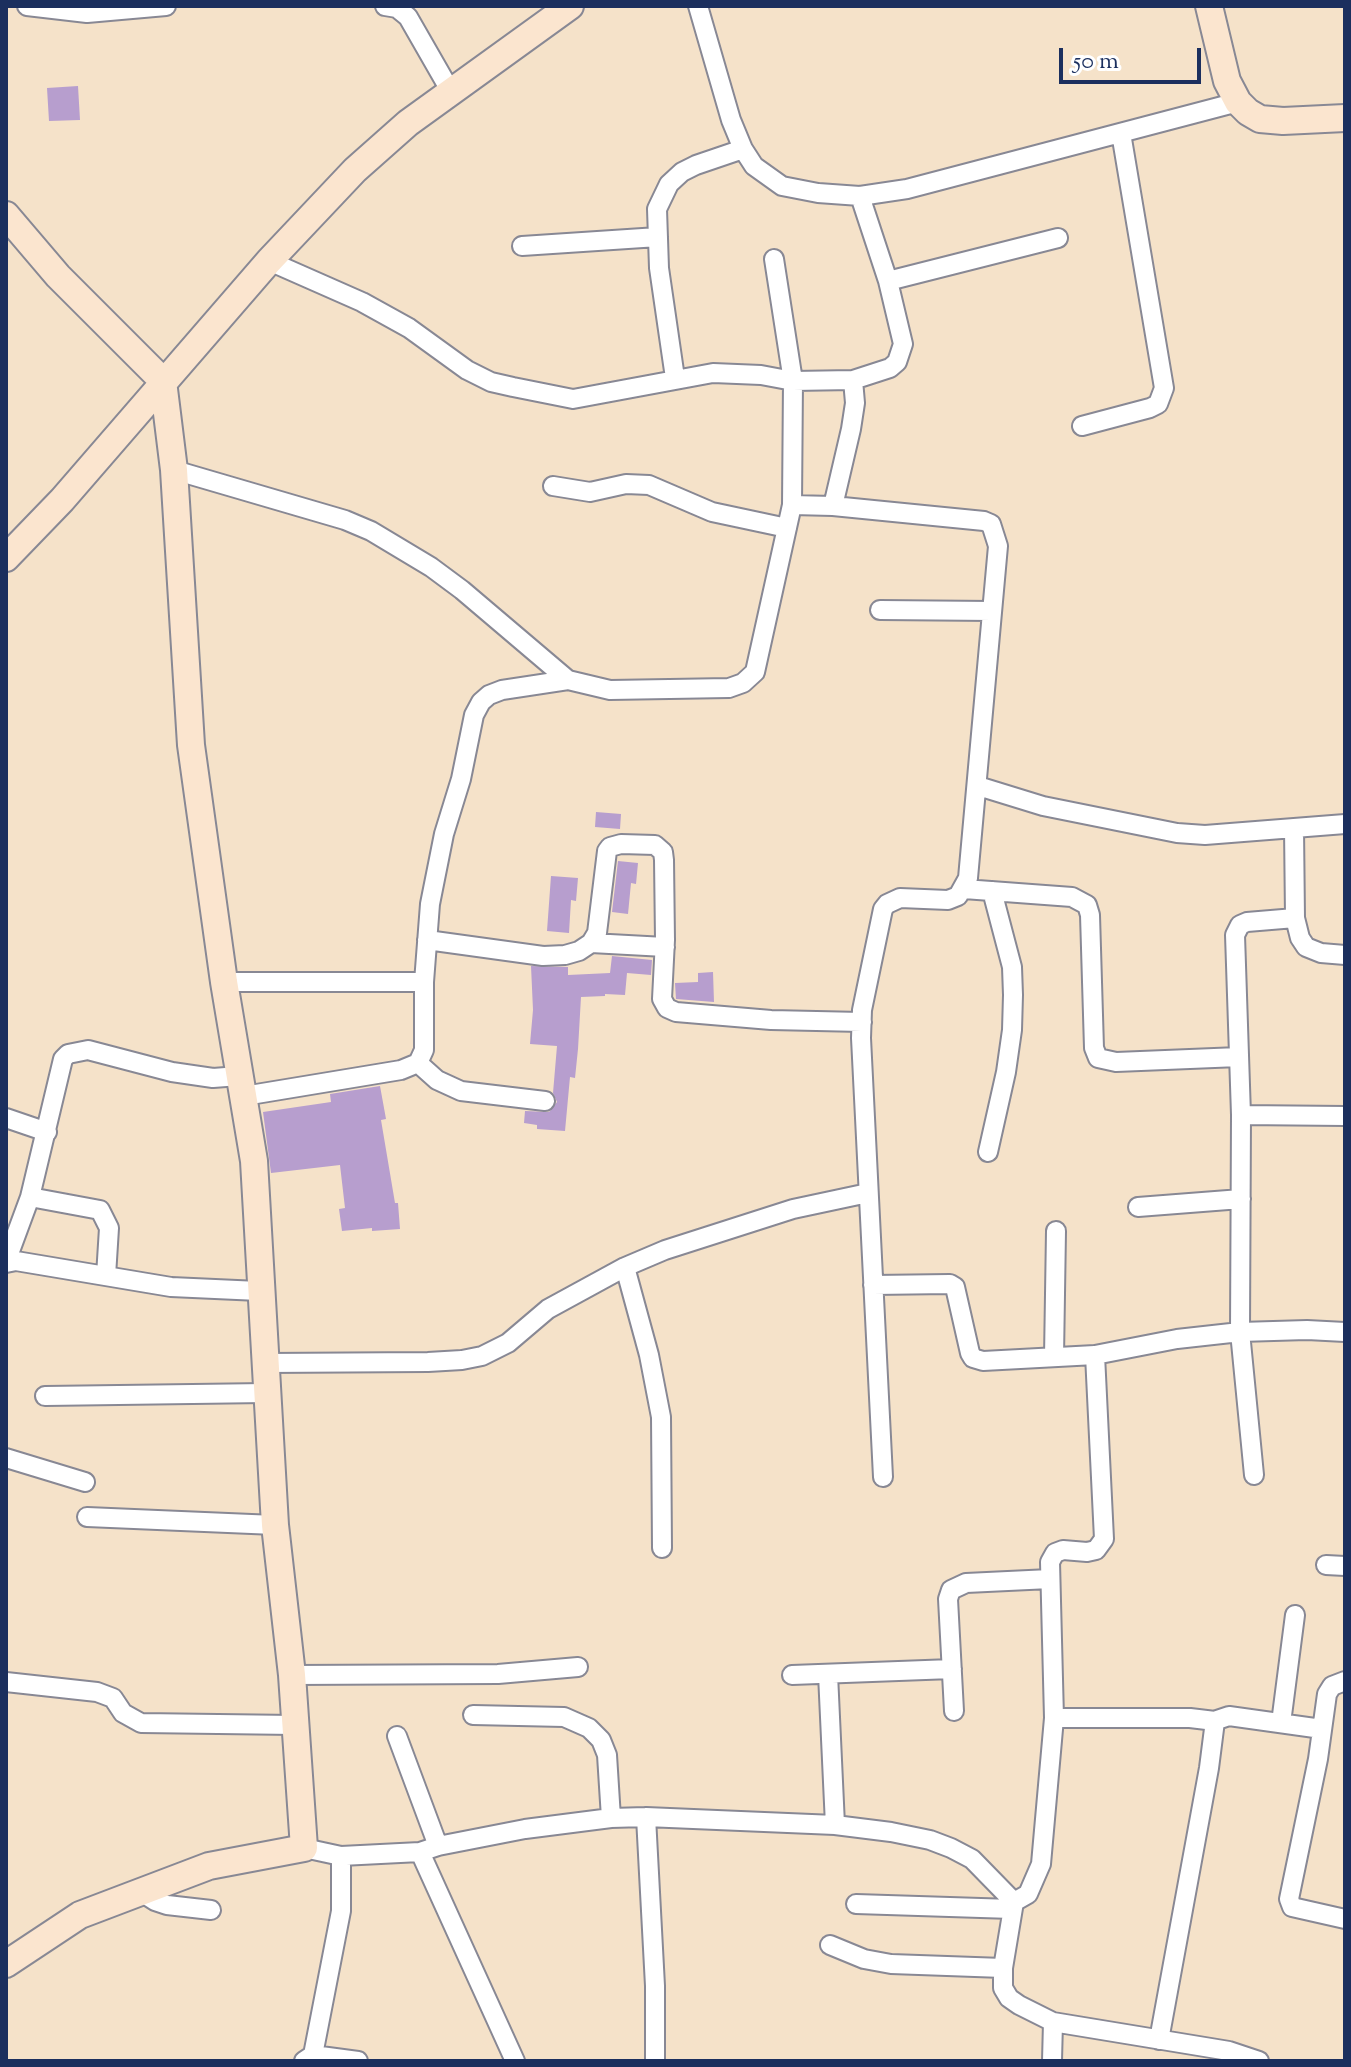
<!DOCTYPE html>
<html>
<head>
<meta charset="utf-8">
<style>
  body { margin:0 }
  #map { position:relative; width:1351px; height:2067px; overflow:hidden; background:#f5e2c9; font-family:"Sorts Mill Goudy",serif }
  canvas { display:block }
  .frame { position:absolute; inset:0; border:8px solid #1b2f5e; pointer-events:none }
  .scale { position:absolute; left:1059px; top:48px; width:142px; height:36px; box-sizing:border-box; border:4px solid #1b2f5e; border-top:0; padding-left:10px; font-size:24px; line-height:28px; white-space:nowrap; color:#1b2f5e; -webkit-text-stroke:6px #fff; paint-order:stroke }
</style>
</head>
<body>
<div id="map">
<canvas width="1351" height="2067"></canvas>
<div class="frame"></div>
<div class="scale">50 m</div>
</div>
<script>
const context = document.querySelector('canvas').getContext('2d');
context.lineJoin = 'round';
function paint(path, color) {
  context.fillStyle = color;
  context.fill(path, 'evenodd');
}
function toPath(rows) {
  const path = new Path2D();
  for (const r of rows) {
    path.moveTo(r[0], r[1]);
    for (let i = 2; i < r.length; i += 2) path.lineTo(r[i], r[i + 1]);
  }
  return path;
}
function strokePath(path, color, width, dash) {
  context.strokeStyle = color;
  context.lineWidth = width;
  context.lineCap = dash ? 'butt' : 'round';
  context.setLineDash(dash || []);
  context.stroke(path);
}
const building = toPath([
  [78,86,80,120,49,121,47,88],
  [596,812,621,814,620,829,595,827],
  [618,861,638,863,636,884,631,883,628,914,612,912],
  [551,876,578,878,576,901,571,900,569,933,547,931],
  [612,956,652,960,651,975,627,973,625,995,605,994,605,996,581,997,578,1049,575,1078,570,1077,565,1131,537,1129,537,1125,524,1123,525,1111,549,1112,557,1102,553,1093,557,1046,530,1044,533,1010,531,966,568,967,568,975,610,973],
  [713,972,714,1002,676,999,675,983,698,982,698,973],
  [380,1086,386,1119,381,1120,395,1203,398,1203,400,1229,372,1231,372,1228,342,1231,339,1209,345,1208,340,1165,271,1173,263,1112,331,1102,330,1094]
]);
const street = toPath([
  [27,6,87,13,166,6],
  [385,6,397,8,408,17,451,92],
  [698,6,731,120,743,149,754,166,782,186,818,193,860,196,907,189,1238,102],
  [522,246,658,237],
  [269,261,362,302,409,328,467,370,491,382,513,387,573,399,713,373,761,375,793,381,853,380,890,368,897,362,903,344,888,281,860,196],
  [888,281,1058,238],
  [675,378,659,268,657,209,669,184,682,172,696,165,743,149],
  [1082,426,1150,408,1158,404,1164,388,1121,133],
  [174,470,345,520,371,531,431,567,462,590,568,680,610,690,729,688,743,683,755,672,792,505,793,381,774,259],
  [553,486,590,492,626,484,649,485,712,512,787,528],
  [792,505,833,506,984,521,991,524,998,546,968,878,958,896,948,900,900,898,887,904,883,909,862,1010,861,1038,883,1477],
  [833,506,851,429,855,403,853,380],
  [880,610,992,611],
  [978,786,1043,806,1177,833,1205,835,1345,824],
  [1294,828,1295,918,1300,938,1306,947,1321,953,1345,955],
  [964,889,1072,897,1087,905,1090,915,1094,1048,1098,1058,1116,1062,1239,1057],
  [427,940,543,956,565,955,579,951,591,943,597,933,607,851,610,847,621,844,655,845,663,852,664,860,665,940,662,999,667,1008,676,1012,771,1020,862,1022],
  [591,943,665,947],
  [224,982,424,982],
  [418,1063,437,1080,461,1091,545,1101],
  [244,1096,401,1070,418,1063,424,1050,424,982,430,904,444,834,461,779,474,715,481,702,489,695,502,690,568,680],
  [1241,1115,1345,1116],
  [6,1118,47,1132],
  [988,1152,1006,1072,1012,1030,1013,995,1012,967,992,891],
  [30,1197,100,1210,109,1228,106,1276],
  [1138,1207,1241,1199],
  [6,1262,30,1197,63,1059,68,1054,88,1050,172,1072,213,1078,239,1076],
  [6,1263,16,1261,171,1287,259,1291],
  [625,1267,649,1355,661,1417,662,1548],
  [873,1285,950,1284,955,1287,970,1353,973,1358,983,1361,1095,1355,1177,1339,1240,1332,1307,1330,1345,1332],
  [1095,1355,1104,1539,1096,1550,1087,1552,1063,1550,1055,1553,1050,1562,1054,1718,1041,1864,1028,1894,1014,1902,1003,1968,1003,1988,1009,1998,1019,2005,1053,2022,1229,2051,1259,2061],
  [1054,1357,1056,1231],
  [266,1363,428,1362,462,1360,482,1356,508,1343,548,1309,625,1267,665,1250,793,1209,868,1193],
  [45,1396,266,1393],
  [6,1458,85,1482],
  [1254,1475,1240,1332,1241,1115,1235,935,1240,925,1247,922,1295,918],
  [87,1517,275,1525],
  [1326,1565,1345,1566],
  [828,1674,835,1825],
  [292,1675,498,1674,578,1667],
  [792,1675,952,1669],
  [1345,1681,1332,1686,1327,1694,1318,1759,1289,1899,1292,1907,1345,1919],
  [6,1682,97,1692,113,1698,123,1713,141,1723,295,1725],
  [954,1711,948,1599,951,1590,966,1583,1050,1579],
  [473,1715,564,1717,589,1728,601,1740,607,1755,611,1818],
  [1054,1718,1190,1718,1215,1721,1209,1768,1159,2040],
  [1214,1721,1229,1716,1322,1729],
  [1281,1723,1295,1615],
  [397,1736,438,1846],
  [646,1817,655,1986,655,2061],
  [304,1848,341,1856,420,1852,438,1846,525,1829,611,1818,646,1817,835,1825,891,1832,930,1840,951,1848,972,1859,1014,1902],
  [420,1852,515,2061],
  [141,1892,155,1901,167,1905,211,1910],
  [856,1904,1012,1909],
  [830,1945,864,1959,891,1964,1003,1968],
  [313,2055,341,1911,341,1856],
  [304,2061,313,2055,358,2061],
  [1052,2061,1053,2022]
]);
const secondary = toPath([
  [1209,6,1227,81,1238,102,1248,112,1260,119,1283,121,1345,118],
  [6,215,58,276,163,381,174,470,191,745,224,982,254,1161,275,1525,292,1675,304,1848,209,1866,80,1915,6,1964],
  [6,558,62,500,269,261,355,170,408,123,570,6]
]);
paint(building, '#b79ece');
strokePath(street, '#888894', 22);
strokePath(secondary, '#888894', 30);
strokePath(street, '#fff', 18);
strokePath(secondary, '#fbe5cf', 26);
</script>
</body>
</html>
